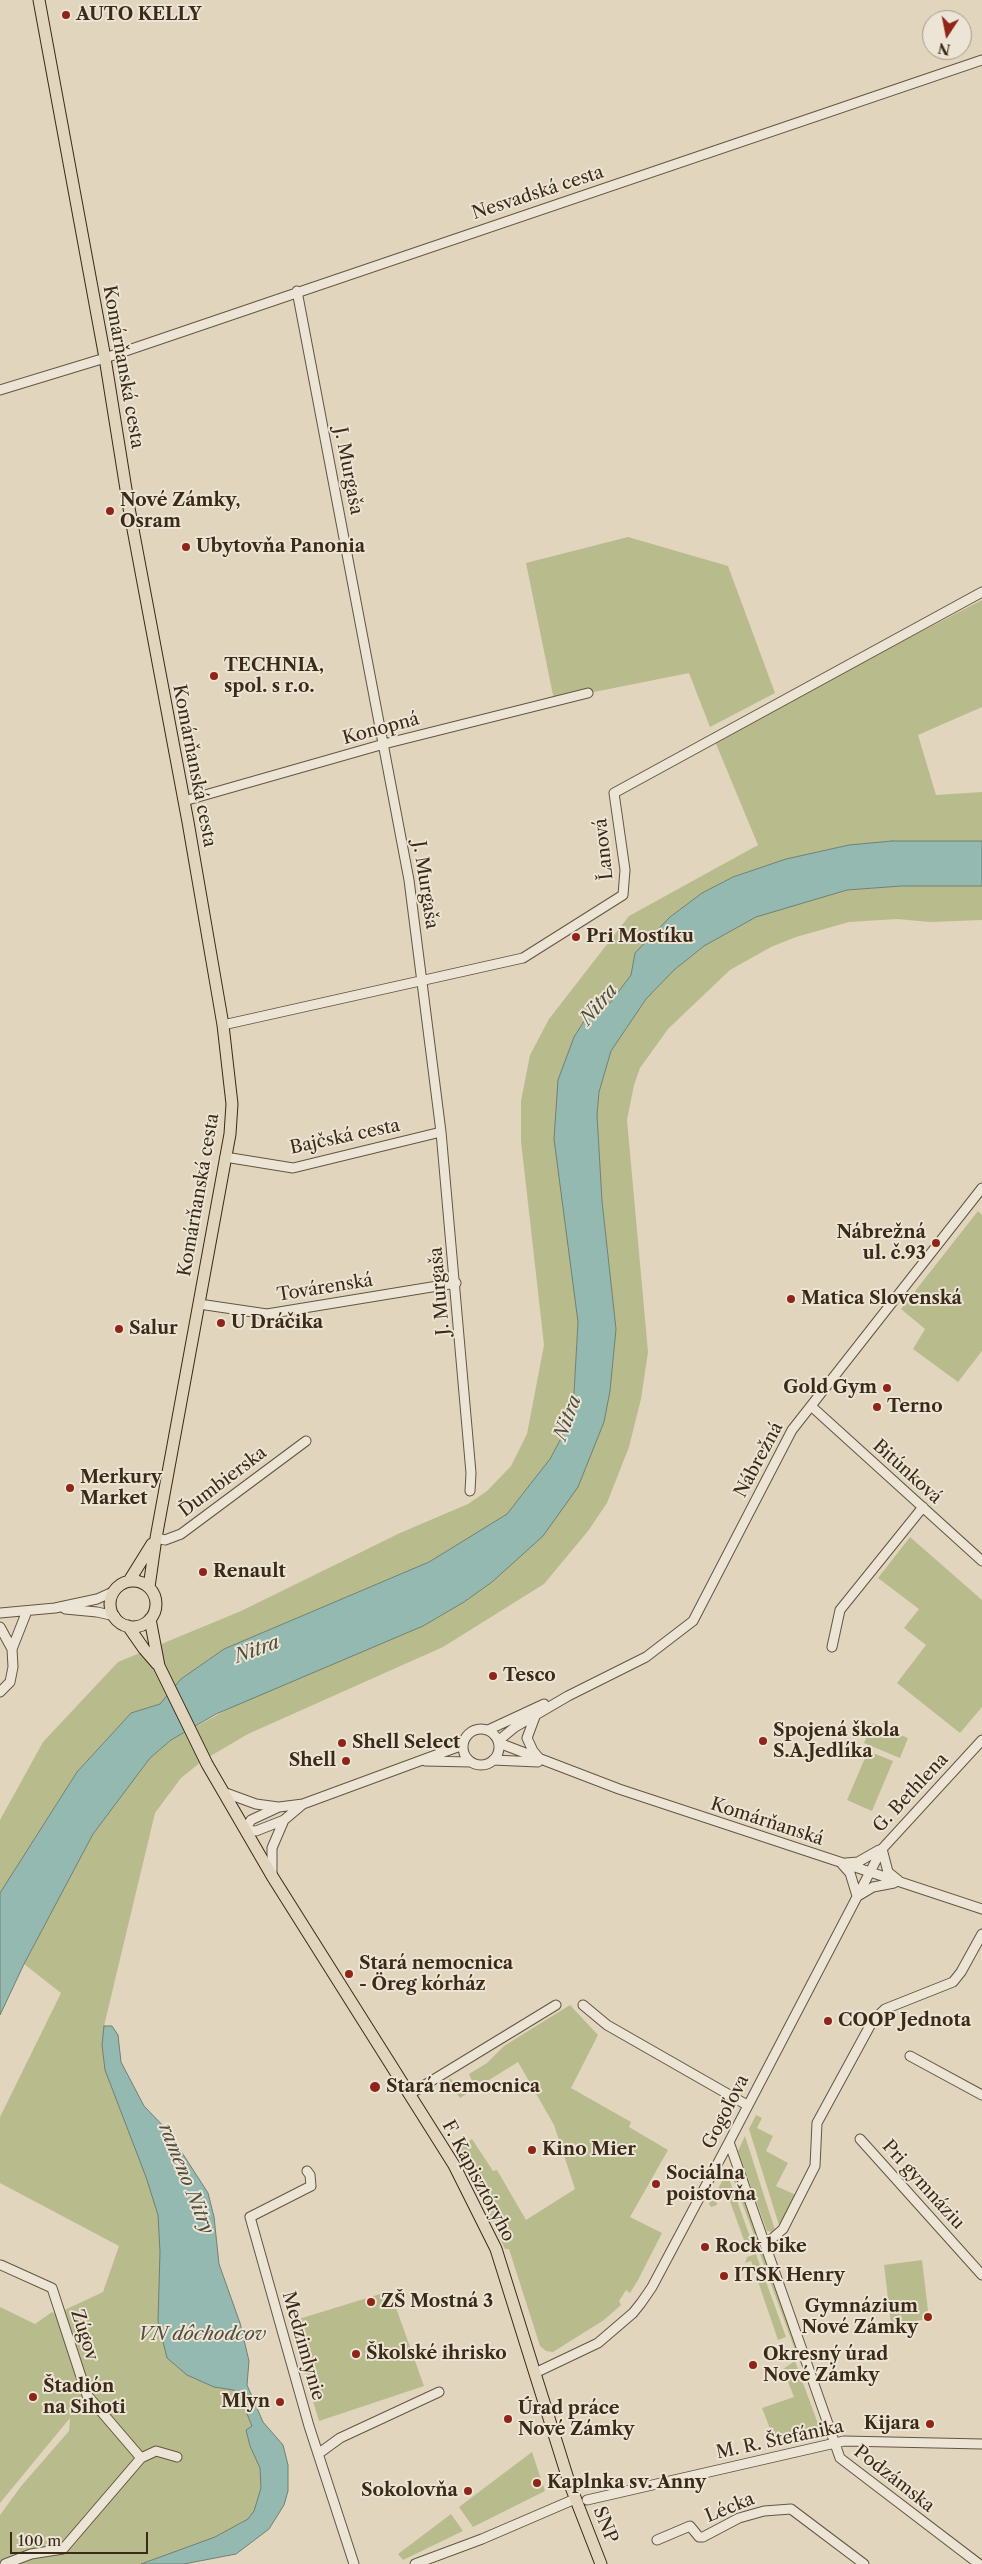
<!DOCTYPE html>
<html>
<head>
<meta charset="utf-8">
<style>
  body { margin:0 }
  #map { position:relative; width:982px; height:2564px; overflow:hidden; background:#e1d5bd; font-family:"Libre Caslon Text",serif }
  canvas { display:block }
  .north { position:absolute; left:922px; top:10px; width:50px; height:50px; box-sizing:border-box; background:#ece4d4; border:1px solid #a59a88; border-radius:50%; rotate:191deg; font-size:14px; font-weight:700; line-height:20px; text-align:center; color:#3b2a17 }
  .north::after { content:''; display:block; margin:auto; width:18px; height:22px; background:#8f2418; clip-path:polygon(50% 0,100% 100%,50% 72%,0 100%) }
  .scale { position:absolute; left:10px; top:2532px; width:138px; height:22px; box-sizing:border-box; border:2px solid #3b2a17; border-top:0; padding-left:6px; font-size:15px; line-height:18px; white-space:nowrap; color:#3b2a17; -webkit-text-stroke:4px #ece4d4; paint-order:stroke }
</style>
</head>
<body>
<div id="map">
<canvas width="982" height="2564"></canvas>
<div class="north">N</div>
<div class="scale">100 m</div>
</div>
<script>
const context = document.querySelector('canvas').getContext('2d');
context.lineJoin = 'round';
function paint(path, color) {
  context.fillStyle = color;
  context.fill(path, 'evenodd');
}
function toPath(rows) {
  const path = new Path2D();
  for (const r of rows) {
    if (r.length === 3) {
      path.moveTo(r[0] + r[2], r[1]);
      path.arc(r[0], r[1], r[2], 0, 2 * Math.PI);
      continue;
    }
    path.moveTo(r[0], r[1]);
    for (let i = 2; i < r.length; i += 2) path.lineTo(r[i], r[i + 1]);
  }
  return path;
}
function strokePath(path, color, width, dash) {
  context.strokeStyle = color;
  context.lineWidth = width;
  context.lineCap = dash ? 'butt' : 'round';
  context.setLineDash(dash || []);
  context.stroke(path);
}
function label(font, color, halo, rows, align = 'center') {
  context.font = font + ' "Libre Caslon Text",serif';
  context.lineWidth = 4;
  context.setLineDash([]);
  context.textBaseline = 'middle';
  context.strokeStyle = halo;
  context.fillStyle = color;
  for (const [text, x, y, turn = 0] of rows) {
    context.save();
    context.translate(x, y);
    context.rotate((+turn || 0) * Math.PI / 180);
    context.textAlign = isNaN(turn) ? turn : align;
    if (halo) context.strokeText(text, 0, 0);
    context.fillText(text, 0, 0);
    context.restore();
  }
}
const green = toPath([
  [628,537,728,566,775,693,710,727,689,673,554,700,526,563],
  [982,600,982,707,918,735,936,795,982,792,982,841,892,841,849,845,786,859,733,877,702,893,670,917,635,953,631,975,610,1003,595,1004,574,1393,567,1427,550,1459,507,1514,429,1562,224,1649,181,1679,160,1704,131,1713,77,1772,0,1893,0,1820,43,1742,118,1662,241,1611,400,1533,468,1504,487,1491,511,1466,527,1434,544,1345,521,1141,521,1101,530,1055,549,1019,629,916,758,845,714,739],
  [901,886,982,886,982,920,930,922,897,919,849,922,796,937,771,947,730,970,668,1029,640,1068,634,1085,627,1120,648,1352,641,1399,629,1447,607,1503,588,1531,544,1584,443,1647,248,1734,202,1761,181,1778,155,1813,104,2026,262,2443,267,2495,257,2519,164,2564,0,2564,0,2515,22,2485,69,2431,70,2418,0,2503,0,2307,35,2324,52,2312,56,2314,103,2292,119,2246,0,2183,0,2117,61,1993,24,1964,72,1872,93,1834,123,1793,150,1758,171,1740,243,1701,423,1626,464,1602,492,1582,610,1391,616,1329,602,1201,597,1115,599,1092,611,1051,646,999,674,970,704,946,756,917,801,902,847,890],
  [978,1211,982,1215,982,1351,958,1382,913,1349,925,1329,901,1309],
  [910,1537,982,1600,982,1707,960,1733,897,1683,926,1645,904,1628,919,1609,878,1578],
  [872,1723,908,1738,900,1758,864,1743],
  [868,1751,893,1761,872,1811,847,1800],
  [570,2005,598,2035,571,2088,631,2122,629,2127,668,2150,630,2217,662,2233,638,2280,630,2293,626,2290,619,2301,621,2305,604,2320,553,2352,546,2351,540,2346,509,2249,505,2249,486,2208,455,2151,472,2139,493,2171,497,2170,526,2220,575,2189,554,2125,518,2062,460,2098,449,2083,450,2078,459,2088,472,2081,469,2074,487,2063,504,2046],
  [756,2115,762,2118,757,2128,773,2136,766,2151,788,2163,776,2186,796,2195,782,2226,779,2225,749,2129],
  [745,2136,775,2230,773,2232,767,2231,738,2151],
  [729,2168,736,2175,759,2236,757,2243],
  [727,2173,753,2245,743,2249,739,2246,745,2243,728,2196,716,2198,717,2205,711,2207,709,2204],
  [764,2252,798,2347,795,2350,760,2254],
  [756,2254,786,2337,778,2340,751,2261,745,2263,747,2257],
  [922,2260,929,2319,891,2324,884,2265],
  [390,2291,424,2386,319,2421,289,2322],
  [795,2361,821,2432,776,2444,762,2408,794,2397,783,2369],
  [532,2452,545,2491,473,2527,459,2507],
  [451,2514,463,2531,403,2560,398,2554]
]);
const water = toPath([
  [892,841,982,841,982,886,901,886,847,890,756,917,704,946,674,970,646,999,611,1051,599,1092,597,1115,602,1201,616,1329,610,1391,604,1422,578,1487,543,1536,492,1582,464,1602,423,1626,216,1714,171,1740,150,1758,93,1834,24,1964,0,2015,0,1893,77,1772,131,1713,160,1704,181,1679,224,1649,429,1562,507,1514,550,1459,567,1427,574,1393,578,1322,554,1139,558,1080,574,1037,595,1004,610,1003,631,975,635,953,670,917,702,893,733,877,786,859,849,845,892,841],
  [104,2026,112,2026,118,2035,121,2062,144,2106,168,2131,208,2193,214,2217,219,2264,240,2323,249,2361,247,2385,263,2422,283,2445,288,2465,288,2491,284,2505,269,2529,236,2554,184,2564,141,2564,215,2537,248,2519,254,2511,261,2488,260,2468,250,2446,246,2430,252,2426,240,2397,234,2390,214,2387,187,2375,167,2358,158,2321,160,2252,158,2215,146,2177,105,2070,102,2045,104,2026]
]);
const minor = toPath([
  [297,291,409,880,441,1132,471,1473,470,1491],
  [0,390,105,358,982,60],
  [184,801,384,744,588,693],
  [223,1025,523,958,623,895,625,870,614,793,982,592],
  [225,1157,293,1168,441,1132],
  [199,1304,267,1314,456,1283],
  [811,1406,982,1561],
  [156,1538,165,1540,181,1534,306,1441],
  [65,1609,97,1612,115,1616],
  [0,1613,55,1608,97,1599,115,1591],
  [0,1627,12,1649],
  [832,1647,840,1610,923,1507],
  [0,1692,10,1682,13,1667,12,1649,27,1611],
  [536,1714,527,1738,533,1751,539,1758],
  [481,1747,18],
  [488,1730,544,1704],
  [498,1741,515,1727,568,1696,646,1657,693,1621,792,1430,982,1188],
  [499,1743,619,1789,982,1909],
  [493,1760,538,1762],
  [425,1761,471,1762],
  [223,1792,256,1804,278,1807],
  [303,1804,284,1820,256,1831,245,1830,251,1820,279,1807,303,1804,463,1745],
  [882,1849,888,1872,898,1880],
  [846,1863,858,1862,879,1850],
  [842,1864,850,1873,857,1896],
  [272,1876,272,1848,284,1820],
  [858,1896,873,1887,894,1883],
  [583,2005,607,2025,747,2105],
  [910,2056,982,2095],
  [410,2094,556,2005],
  [860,2139,982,2275],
  [729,2142,840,2458,979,2564],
  [307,2171,310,2175,311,2186,250,2217,309,2426,354,2564],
  [766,2244,783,2229,815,2166,817,2123,872,2022,885,2009,953,1982,961,1972,982,1934],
  [1,2265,52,2288,87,2395,141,2458],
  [535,2373,598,2343,633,2313,641,2303,652,2287,729,2142,882,1849,982,1740],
  [318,2454,340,2438,439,2392],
  [587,2500,844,2441,982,2444],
  [657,2540,690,2526,699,2537,703,2537,739,2518,764,2511,791,2509,864,2564],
  [5,2564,31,2554,63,2549,141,2458,156,2451,177,2457],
  [415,2564,482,2539,575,2499]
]);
const major = toPath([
  [39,0,105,358,129,508,188,822,223,1025,232,1104,230,1134,156,1538,149,1587],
  [129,1581,152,1544],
  [133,1604,23],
  [150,1619,159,1666,207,1764,272,1876,454,2165,496,2249,569,2482,601,2564],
  [128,1626,144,1649,157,1664]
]);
const markers = [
  [66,15,5,"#8f2418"],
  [110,511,5,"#8f2418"],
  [186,547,5,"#8f2418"],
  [214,676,5,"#8f2418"],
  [576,937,5,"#8f2418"],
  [936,1243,5,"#8f2418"],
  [791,1299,5,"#8f2418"],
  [221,1323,5,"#8f2418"],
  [119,1329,5,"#8f2418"],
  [887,1388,5,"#8f2418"],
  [877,1407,5,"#8f2418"],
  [70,1488,5,"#8f2418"],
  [203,1572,5,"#8f2418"],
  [493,1676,5,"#8f2418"],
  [763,1741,5,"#8f2418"],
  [342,1743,5,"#8f2418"],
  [346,1761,5,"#8f2418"],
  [349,1974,5,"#8f2418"],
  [828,2021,5,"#8f2418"],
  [375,2087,6,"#8f2418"],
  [532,2150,5,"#8f2418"],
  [656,2184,5,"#8f2418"],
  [705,2247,5,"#8f2418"],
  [724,2276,5,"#8f2418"],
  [371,2302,5,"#8f2418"],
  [928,2317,5,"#8f2418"],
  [356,2354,5,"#8f2418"],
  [753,2365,5,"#8f2418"],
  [33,2397,5,"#8f2418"],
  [280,2402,5,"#8f2418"],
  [508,2419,5,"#8f2418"],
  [930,2424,5,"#8f2418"],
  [537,2483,5,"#8f2418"],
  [468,2491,5,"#8f2418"]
];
const poiNames = [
  ["AUTO KELLY",76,15],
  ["Nové Zámky,",120,501],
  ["Osram",120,522],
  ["Ubytovňa Panonia",196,547],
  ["TECHNIA,",224,666],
  ["spol. s r.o.",224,687],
  ["Pri Mostíku",586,937],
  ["Nábrežná",926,1233,"right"],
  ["ul. č.93",926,1254,"right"],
  ["Matica Slovenská",801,1299],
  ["U Dráčika",231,1323],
  ["Salur",129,1329],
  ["Gold Gym",877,1388,"right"],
  ["Terno",887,1407],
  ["Merkury",80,1478],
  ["Market",80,1499],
  ["Renault",213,1572],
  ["Tesco",503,1676],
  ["Spojená škola",773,1731],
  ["S.A.Jedlíka",773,1752],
  ["Shell Select",352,1743],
  ["Shell",336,1761,"right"],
  ["Stará nemocnica",359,1964],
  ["- Öreg kórház",359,1985],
  ["COOP Jednota",838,2021],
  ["Stará nemocnica",386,2087],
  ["Kino Mier",542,2150],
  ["Sociálna",666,2174],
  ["poisťovňa",666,2195],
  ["Rock bike",715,2247],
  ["ITSK Henry",734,2276],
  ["ZŠ Mostná 3",381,2302],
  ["Gymnázium",918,2307,"right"],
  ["Nové Zámky",918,2328,"right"],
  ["Školské ihrisko",366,2354],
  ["Okresný úrad",763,2355],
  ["Nové Zámky",763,2376],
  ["Štadión",43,2387],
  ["na Sihoti",43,2408],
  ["Mlyn",270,2402,"right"],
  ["Úrad práce",518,2409],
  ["Nové Zámky",518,2430],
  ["Kijara",920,2424,"right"],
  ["Kaplnka sv. Anny",547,2483],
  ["Sokolovňa",458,2491,"right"]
];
const streetNames = [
  ["Nesvadská cesta",538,193,-18],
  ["Komárňanská cesta",123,367,80],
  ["J. Murgaša",348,471,79],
  ["Konopná",381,729,-15],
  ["Komárňanská cesta",194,766,79],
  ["Ľanová",604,849,-96],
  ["J. Murgaša",425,885,81],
  ["Bajčská cesta",345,1137,-12],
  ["Komárňanská cesta",199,1195,-80],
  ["Továrenská",325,1288,-9],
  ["J. Murgaša",440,1291,-95],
  ["Nábrežná",759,1460,-62],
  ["Bitúnková",907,1472,42],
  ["Ďumbierska",223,1482,-37],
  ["G. Bethlena",911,1793,-47],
  ["Komárňanská",767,1822,18],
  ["Gogoľova",726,2112,-63],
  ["F. Kapisztóryho",478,2181,62],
  ["Pri gymnáziu",923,2185,48],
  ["Zúgov",84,2335,72],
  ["Medzimlynie",303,2346,74],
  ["M. R. Štefánika",780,2440,-12],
  ["Podzámska",894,2479,38],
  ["Lécka",730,2508,-22],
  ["SNP",605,2525,68]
];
const waterNames = [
  ["Nitra",599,1005,-50],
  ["Nitra",568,1418,-70],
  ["Nitra",257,1650,-20],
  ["rameno Nitry",186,2179,68],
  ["VN dôchodcov",202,2335]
];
paint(green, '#b8bc8d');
paint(water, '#94b9b0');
strokePath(water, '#708073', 1);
strokePath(minor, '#645540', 11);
strokePath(major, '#3b2a17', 13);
strokePath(minor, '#ece4d4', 9);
strokePath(major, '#e1d5bd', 11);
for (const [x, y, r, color] of markers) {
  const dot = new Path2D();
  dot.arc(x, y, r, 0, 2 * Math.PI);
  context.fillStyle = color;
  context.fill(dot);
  strokePath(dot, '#ece4d4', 2);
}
label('bold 18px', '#3b2a17', '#ece4d4', poiNames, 'left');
label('18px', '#3b2a17', '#ece4d4', streetNames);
label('italic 19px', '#514e3d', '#ece4d4', waterNames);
</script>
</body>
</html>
